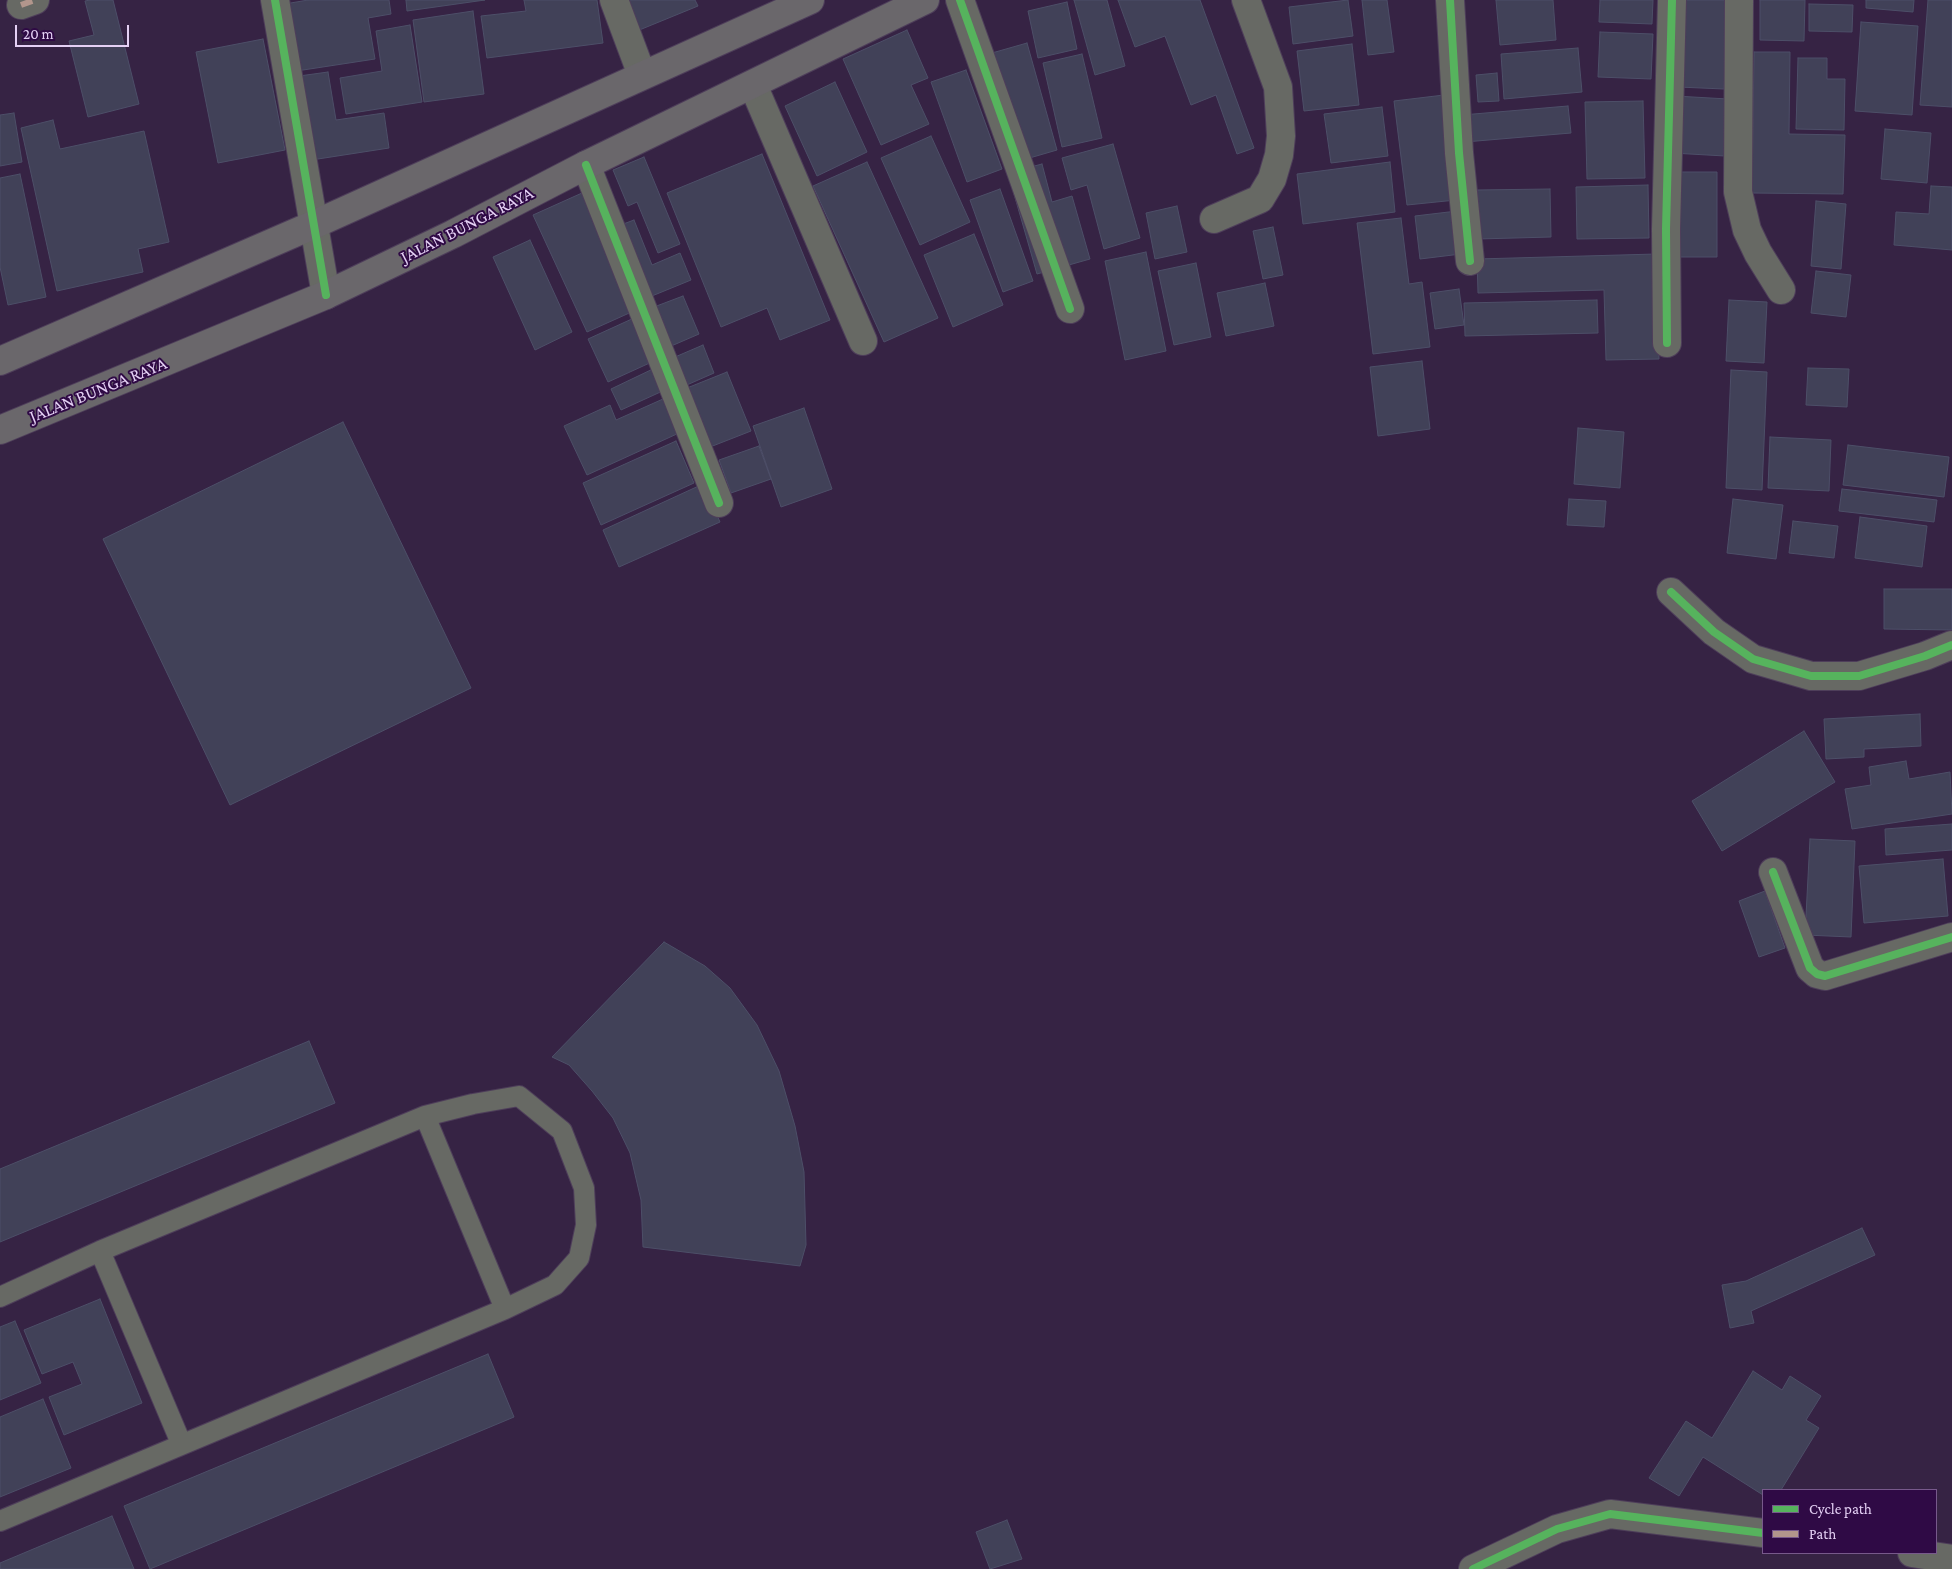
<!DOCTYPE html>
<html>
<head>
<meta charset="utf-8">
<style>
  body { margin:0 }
  #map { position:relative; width:1952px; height:1569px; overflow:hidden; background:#362344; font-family:"Crimson Pro",serif }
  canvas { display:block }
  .legend { position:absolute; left:1762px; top:1489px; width:175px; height:65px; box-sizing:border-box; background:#2f0a45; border:1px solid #77598b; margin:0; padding:6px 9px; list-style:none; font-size:15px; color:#e4d0f4 }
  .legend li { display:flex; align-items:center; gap:10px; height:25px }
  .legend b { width:25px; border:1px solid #77598b }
  .scale { position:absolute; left:15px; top:25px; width:114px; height:22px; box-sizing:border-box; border:2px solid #e4d0f4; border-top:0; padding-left:6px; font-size:15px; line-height:18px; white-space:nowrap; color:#e4d0f4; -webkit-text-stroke:4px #2f0a45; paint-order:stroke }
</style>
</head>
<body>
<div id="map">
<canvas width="1952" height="1569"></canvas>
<ul class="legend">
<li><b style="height:6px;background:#56b35d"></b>Cycle path</li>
<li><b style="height:6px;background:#b2968c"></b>Path</li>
</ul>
<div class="scale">20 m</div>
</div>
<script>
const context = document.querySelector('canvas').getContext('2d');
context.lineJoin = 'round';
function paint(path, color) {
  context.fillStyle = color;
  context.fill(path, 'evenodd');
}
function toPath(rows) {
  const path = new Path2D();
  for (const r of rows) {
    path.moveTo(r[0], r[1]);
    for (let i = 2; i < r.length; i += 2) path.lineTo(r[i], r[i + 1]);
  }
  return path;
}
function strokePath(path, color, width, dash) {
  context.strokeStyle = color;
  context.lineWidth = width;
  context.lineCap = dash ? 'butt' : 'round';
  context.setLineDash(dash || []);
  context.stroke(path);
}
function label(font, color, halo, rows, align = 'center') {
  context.font = font + ' "Crimson Pro",serif';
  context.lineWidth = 4;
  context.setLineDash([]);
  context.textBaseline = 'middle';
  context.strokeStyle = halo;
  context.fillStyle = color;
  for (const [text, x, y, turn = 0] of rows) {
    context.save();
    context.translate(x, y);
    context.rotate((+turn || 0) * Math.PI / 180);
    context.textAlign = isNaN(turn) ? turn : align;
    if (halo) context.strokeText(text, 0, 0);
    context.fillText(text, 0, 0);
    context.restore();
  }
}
const building = toPath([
  [90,0,113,0,139,104,88,117,69,41,94,35,85,1,90,0],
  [308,0,389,0,391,14,368,18,375,59,290,72,279,5,308,0],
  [406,0,485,0,407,11,406,0],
  [524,0,597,0,603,43,487,58,481,16,526,11,524,0],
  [619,0,695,0,698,6,632,33,619,0],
  [1074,0,1107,0,1125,66,1095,75,1074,0],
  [1118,0,1200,0,1254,148,1237,154,1216,95,1191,105,1165,36,1135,47,1118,0],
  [1348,0,1353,36,1293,44,1289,7,1348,0],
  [1362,0,1387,0,1394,52,1368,55,1362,0],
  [1496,0,1553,0,1556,40,1500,45,1496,0],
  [1600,0,1653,0,1652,24,1599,22,1600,0],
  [1681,0,1729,0,1724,89,1678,87,1681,0],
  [1760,0,1805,0,1804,41,1760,40,1760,0],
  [1866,0,1914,0,1913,12,1866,8,1866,0],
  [1928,0,1952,0,1952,107,1920,105,1928,0],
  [1067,2,1077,49,1038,58,1028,11,1067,2],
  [1809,4,1853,5,1852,32,1809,31,1809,4],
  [473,11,484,94,424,102,413,20,473,11],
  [1861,22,1918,26,1912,115,1855,111,1861,22],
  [410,25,422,102,346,114,340,78,382,71,376,31,410,25],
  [907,30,928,78,911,85,929,124,881,145,843,59,907,30],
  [1600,32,1653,34,1651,79,1598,77,1600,32],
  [263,39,285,150,218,163,196,52,263,39],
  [1027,43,1057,150,1009,164,978,57,1027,43],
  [1352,44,1359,105,1304,111,1297,51,1352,44],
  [1578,48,1582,92,1504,99,1501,54,1578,48],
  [1754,52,1790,52,1789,134,1845,135,1843,194,1752,193,1754,52],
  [1082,54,1102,138,1062,147,1043,63,1082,54],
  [1798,58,1827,58,1827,79,1845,79,1844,130,1796,129,1798,58],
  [966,70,1002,169,967,182,931,82,966,70],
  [328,72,336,120,384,113,389,148,305,161,292,77,328,72],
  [1497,73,1499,101,1478,102,1476,75,1497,73],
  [835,82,867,152,817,176,785,106,835,82],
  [1444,95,1456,200,1407,205,1394,101,1444,95],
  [1675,96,1728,99,1725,156,1672,153,1675,96],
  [1643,101,1645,178,1587,179,1585,102,1643,101],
  [1568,106,1571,133,1465,142,1462,115,1568,106],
  [1382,107,1388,156,1331,163,1324,114,1382,107],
  [14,113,22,162,0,166,0,115,14,113],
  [53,120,60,149,144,131,169,242,138,249,143,272,57,291,21,128,53,120],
  [1885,129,1931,133,1927,183,1881,179,1885,129],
  [931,136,970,222,920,245,881,158,931,136],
  [1113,144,1140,238,1104,249,1087,185,1071,190,1062,158,1113,144],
  [762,154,830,320,780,340,767,308,721,327,667,193,762,154],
  [644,157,680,244,658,253,637,202,628,206,613,170,644,157],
  [867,162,938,318,884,342,813,186,867,162],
  [1390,162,1395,212,1303,224,1297,174,1390,162],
  [1042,164,1052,202,1072,196,1090,259,1037,274,1008,173,1042,164],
  [1673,172,1717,172,1717,257,1674,257,1673,172],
  [20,174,46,297,8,305,0,267,0,178,20,174],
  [1648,185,1649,238,1577,239,1576,187,1648,185],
  [1931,186,1952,187,1952,250,1894,245,1896,212,1929,214,1931,186],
  [1000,189,1033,281,1003,292,970,200,1000,189],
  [1550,189,1551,237,1478,239,1477,190,1550,189],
  [582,193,636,310,587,332,533,215,582,193],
  [1816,201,1846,204,1841,269,1811,266,1816,201],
  [1177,206,1187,252,1155,259,1146,213,1177,206],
  [1457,211,1461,254,1420,259,1415,216,1457,211],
  [1401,218,1409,284,1422,282,1430,347,1373,354,1357,223,1401,218],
  [634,220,652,265,680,253,691,280,647,298,618,226,634,220],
  [1273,227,1283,275,1263,279,1253,231,1273,227],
  [974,234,1003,305,953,327,924,255,974,234],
  [530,240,572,332,535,350,493,257,530,240],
  [1146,252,1166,351,1125,360,1105,261,1146,252],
  [1656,254,1659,359,1606,360,1604,290,1478,293,1477,259,1656,254],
  [1196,263,1211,337,1174,345,1158,271,1196,263],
  [1816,271,1851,275,1846,317,1811,313,1816,271],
  [1265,283,1274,326,1226,336,1217,293,1265,283],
  [1459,289,1464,325,1435,329,1430,293,1459,289],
  [683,296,699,334,662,350,646,310,683,296],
  [1597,300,1598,333,1465,336,1464,303,1597,300],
  [1729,300,1767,302,1764,363,1726,361,1729,300],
  [634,318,654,361,608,382,588,339,634,318],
  [703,345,714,373,680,388,668,360,703,345],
  [1422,361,1430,429,1378,436,1370,367,1422,361],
  [657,367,667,389,621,410,611,389,657,367],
  [1808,368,1849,369,1847,407,1806,405,1808,368],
  [1731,370,1767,372,1762,490,1726,488,1731,370],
  [727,372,751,431,705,449,682,390,727,372],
  [663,399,679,433,587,475,564,426,610,405,616,420,663,399],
  [804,408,832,489,781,507,753,426,804,408],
  [343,422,471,688,230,805,103,539,343,422],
  [1578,428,1624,432,1620,488,1574,484,1578,428],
  [1770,437,1831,440,1829,491,1768,488,1770,437],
  [676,441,694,483,601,525,583,483,676,441],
  [1848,445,1949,457,1944,497,1843,485,1848,445],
  [759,446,771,479,731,493,719,460,759,446],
  [703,484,720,522,619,567,603,530,703,484],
  [1842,489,1937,500,1934,522,1839,511,1842,489],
  [1569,499,1606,501,1604,527,1567,525,1569,499],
  [1733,499,1783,505,1776,559,1727,553,1733,499],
  [1860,517,1927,526,1922,567,1855,558,1860,517],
  [1793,521,1838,526,1834,558,1789,553,1793,521],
  [1884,589,1952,589,1952,630,1884,629,1884,589],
  [1920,714,1921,746,1864,749,1864,757,1826,759,1824,719,1920,714],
  [1804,731,1835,782,1722,851,1692,801,1804,731],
  [1906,761,1909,779,1950,772,1952,814,1852,829,1845,789,1871,785,1869,767,1906,761],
  [1952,824,1952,850,1886,855,1885,829,1952,824],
  [1810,839,1855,841,1851,937,1805,935,1810,839],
  [1943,859,1948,916,1864,923,1859,866,1943,859],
  [1765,891,1785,948,1759,957,1739,901,1765,891],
  [664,942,705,966,730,988,757,1025,779,1071,795,1126,804,1172,806,1245,800,1266,643,1247,641,1200,630,1153,613,1118,592,1091,569,1065,552,1057,664,942],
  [309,1041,335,1103,0,1242,0,1169,309,1041],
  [1862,1228,1875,1255,1751,1311,1754,1323,1730,1328,1722,1285,1746,1281,1862,1228],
  [100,1299,142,1403,64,1435,49,1397,82,1384,73,1362,42,1374,24,1330,100,1299],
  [15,1321,41,1383,0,1400,0,1327,15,1321],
  [488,1354,514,1417,150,1569,124,1506,488,1354],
  [1753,1371,1782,1390,1790,1376,1821,1396,1806,1420,1819,1428,1781,1490,1763,1490,1763,1495,1703,1457,1679,1496,1649,1478,1686,1421,1712,1438,1753,1371],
  [43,1399,71,1468,0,1497,0,1417,43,1399],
  [112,1516,134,1569,0,1569,0,1563,112,1516],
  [1007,1520,1022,1559,990,1569,976,1532,1007,1520]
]);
const lane = toPath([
  [425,1116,505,1309],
  [100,1251,181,1443],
  [0,1297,100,1251,425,1116,473,1104,519,1096,562,1131,584,1188,586,1225,579,1258,555,1285,505,1309,0,1521]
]);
const street = toPath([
  [275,0,326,295],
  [614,0,642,75],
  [960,0,1070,309],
  [1450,0,1459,153,1470,261],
  [1739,0,1738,192,1747,230,1758,253,1781,290],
  [21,5,35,0],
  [753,85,863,341],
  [586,165,719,503],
  [1214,219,1260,199,1272,179,1279,155,1281,136,1278,87,1246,0],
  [1667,343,1666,229,1672,0],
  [1671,592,1714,632,1753,659,1811,676,1859,676,1925,656,1952,645],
  [1773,872,1810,968,1817,974,1825,976,1952,937],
  [1912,1553,1952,1559],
  [1473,1569,1557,1529,1610,1514,1763,1533]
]);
const primary = toPath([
  [0,361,313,225,810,0],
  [0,430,326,295,453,234,586,165,925,0]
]);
const quiet = toPath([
  [21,5,35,0]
]);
const cycleway = toPath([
  [275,0,326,295],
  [960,0,1070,309],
  [1450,0,1459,153,1470,261],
  [586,165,719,503],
  [1667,343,1666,229,1672,0],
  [1671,592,1714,632,1753,659,1811,676,1859,676,1925,656,1952,645],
  [1773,872,1810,968,1817,974,1825,976,1952,937],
  [1473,1569,1557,1529,1610,1514,1763,1533]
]);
const streetNames = [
  ["JALAN BUNGA RAYA",467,225,-27],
  ["JALAN BUNGA RAYA",98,390,-22]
];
paint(building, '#414158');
strokePath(building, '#4d4f68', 1);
strokePath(lane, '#4e3e5a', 22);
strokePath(street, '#4e3e5a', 30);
strokePath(primary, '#4e3e5a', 30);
strokePath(lane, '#676964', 20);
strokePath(street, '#676964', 28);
strokePath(primary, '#6a676b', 28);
strokePath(quiet, '#b2968c', 6, [12, 6]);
strokePath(cycleway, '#56b35d', 8);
label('18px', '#e4d0f4', '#2f0a45', streetNames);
</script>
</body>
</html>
